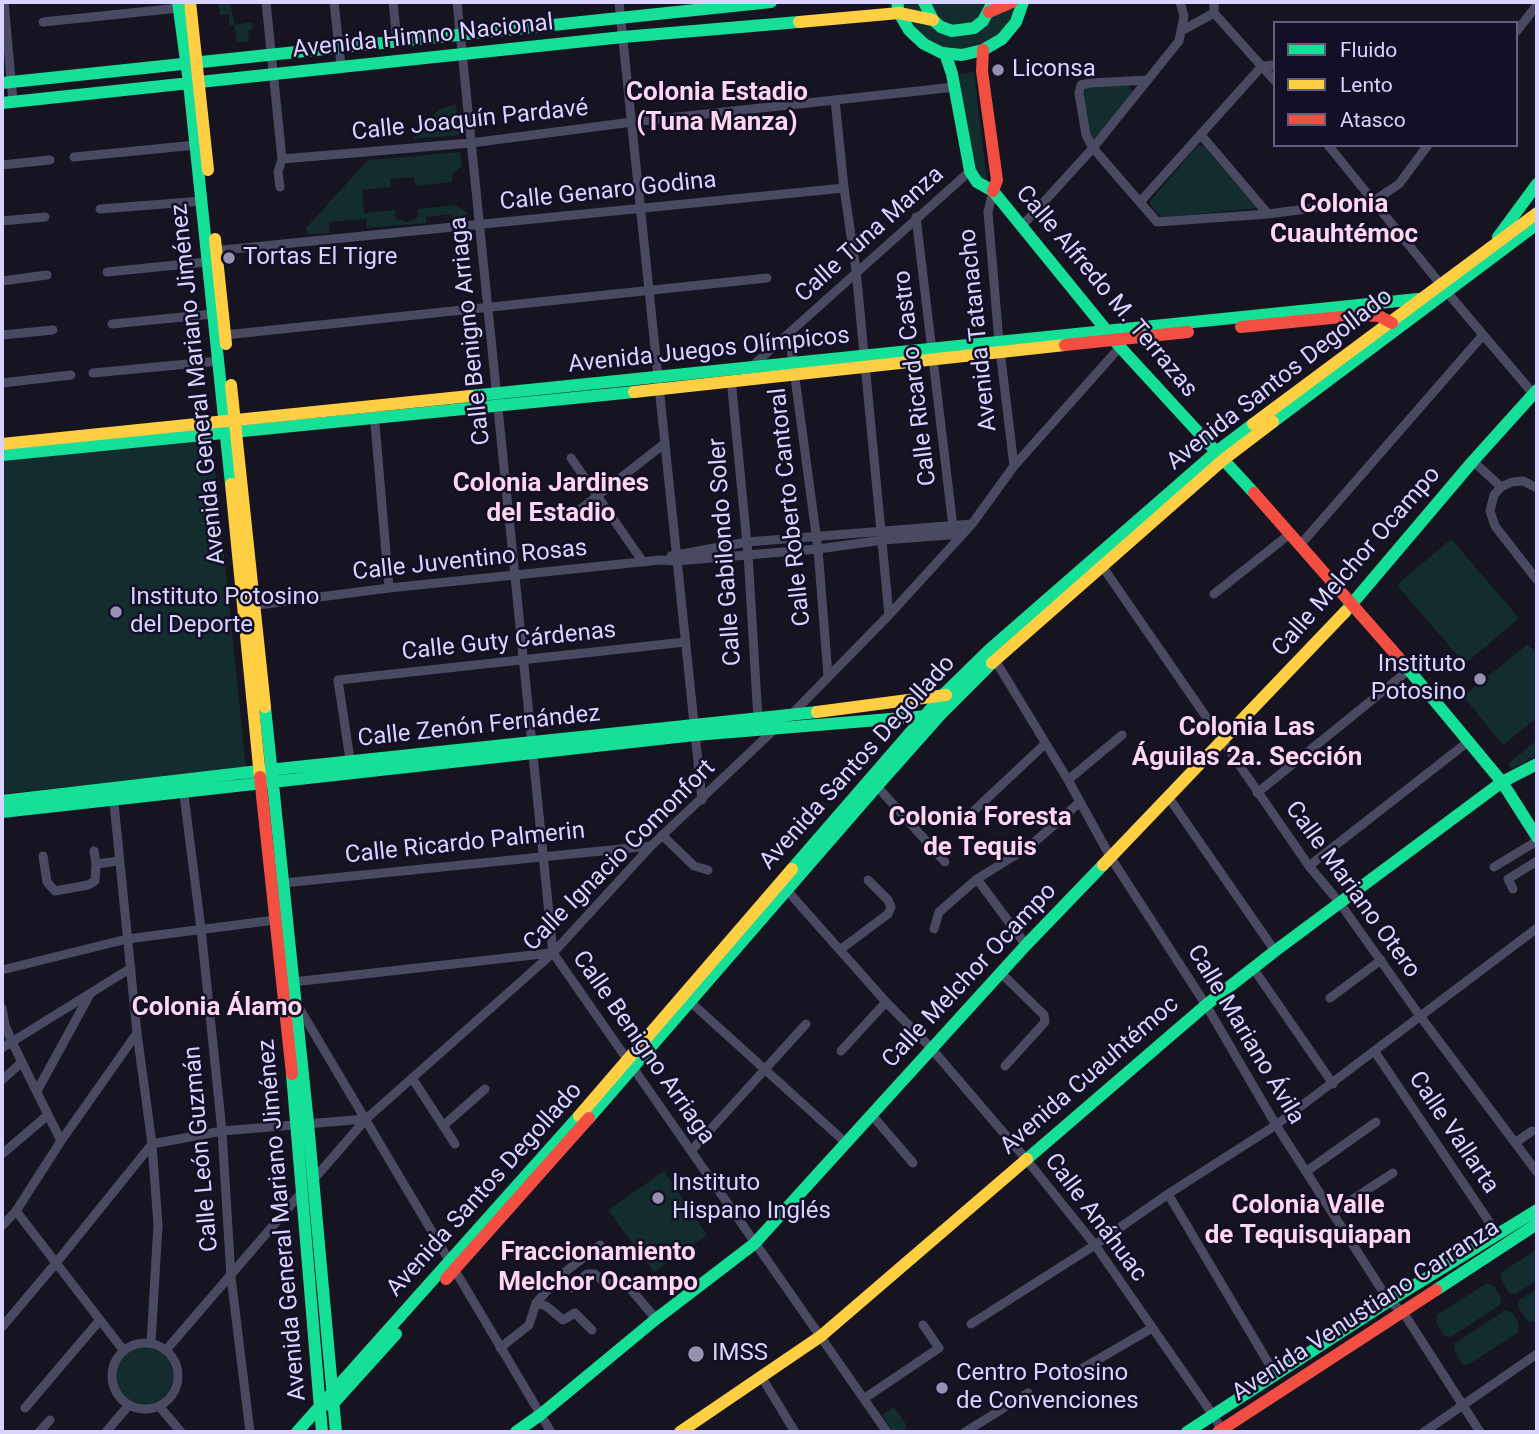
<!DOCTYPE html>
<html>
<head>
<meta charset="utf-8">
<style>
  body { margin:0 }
  #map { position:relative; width:1539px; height:1434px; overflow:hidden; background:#161421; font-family:Roboto,sans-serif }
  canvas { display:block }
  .frame { position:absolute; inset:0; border:4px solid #d9d4ff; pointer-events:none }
  .legend { position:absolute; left:1273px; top:21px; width:245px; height:126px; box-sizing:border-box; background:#130f26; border:2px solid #625e7d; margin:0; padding:9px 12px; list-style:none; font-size:21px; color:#d9d4ff }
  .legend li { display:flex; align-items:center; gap:14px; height:35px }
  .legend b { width:35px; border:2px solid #625e7d }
</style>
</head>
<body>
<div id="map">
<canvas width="1539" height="1434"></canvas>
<div class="frame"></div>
<ul class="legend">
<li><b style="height:9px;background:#16e098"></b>Fluido</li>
<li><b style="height:9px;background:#ffcf43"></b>Lento</li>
<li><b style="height:9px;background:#f24e42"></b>Atasco</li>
</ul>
</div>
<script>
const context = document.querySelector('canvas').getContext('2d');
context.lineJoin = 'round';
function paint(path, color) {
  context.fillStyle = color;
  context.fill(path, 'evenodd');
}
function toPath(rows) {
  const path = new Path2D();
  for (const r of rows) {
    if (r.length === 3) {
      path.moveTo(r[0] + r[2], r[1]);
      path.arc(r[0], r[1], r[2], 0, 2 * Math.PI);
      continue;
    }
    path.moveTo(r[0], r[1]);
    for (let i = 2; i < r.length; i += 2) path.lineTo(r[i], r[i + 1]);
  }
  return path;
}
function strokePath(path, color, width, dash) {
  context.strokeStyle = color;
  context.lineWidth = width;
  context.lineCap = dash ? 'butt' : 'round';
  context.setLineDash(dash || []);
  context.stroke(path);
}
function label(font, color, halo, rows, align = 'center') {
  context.font = font + ' Roboto,sans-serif';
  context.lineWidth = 5;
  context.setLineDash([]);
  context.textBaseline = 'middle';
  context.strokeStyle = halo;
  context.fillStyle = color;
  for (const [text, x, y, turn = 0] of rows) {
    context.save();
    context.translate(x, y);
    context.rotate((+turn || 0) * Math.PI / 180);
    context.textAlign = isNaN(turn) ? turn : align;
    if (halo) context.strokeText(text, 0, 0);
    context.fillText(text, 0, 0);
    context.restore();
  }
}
const green = toPath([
  [218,2,230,2,235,25,252,22,253,29,248,31,249,41,237,43,234,25,229,25,229,14,220,15],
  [898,2,1023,2,1002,39,962,55,924,44],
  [974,72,987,182,983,181,970,165,959,74],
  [1127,83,1133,93,1092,142,1083,108,1085,88],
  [456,104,459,135,413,139,439,109],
  [1198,145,1203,146,1257,208,1162,218,1150,204,1150,201],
  [460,152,462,165,453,174,451,182,416,186,414,177,390,179,391,187,362,190,364,213,395,210,396,219,407,222,418,217,418,209,456,205,467,213,466,220,453,221,451,214,426,217,426,223,367,228,366,219,329,222,330,233,307,234,306,228,368,160],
  [212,439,246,767,2,794,2,457],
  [1451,539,1519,618,1465,664,1397,585],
  [1528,644,1537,655,1537,718,1503,745,1463,696],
  [1537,740,1537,755,1512,769,1508,764],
  [664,1171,707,1235,654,1272,608,1210],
  [1537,1249,1537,1280,1516,1294,1509,1293,1501,1279,1502,1272],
  [1487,1283,1494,1286,1501,1297,1500,1305,1451,1337,1444,1336,1436,1322,1437,1315],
  [1537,1289,1537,1320,1534,1322,1527,1321,1518,1307,1519,1300],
  [1506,1310,1513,1313,1519,1324,1518,1333,1469,1364,1462,1364,1454,1350,1455,1343],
  [144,1376,29],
  [894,1407,906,1424,905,1432,893,1432,882,1415]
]);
const street = toPath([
  [4,2,13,101],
  [266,2,282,159,278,172,280,187],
  [334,2,341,66],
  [393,2,397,41],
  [457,2,553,953,887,1432],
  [619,2,702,800],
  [1214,2,1214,13,1275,81],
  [43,22,179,8],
  [1183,30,1214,13],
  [1516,32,1537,5],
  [1148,80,1090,83,1081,85,1079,93,1086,135,1093,148,1157,222,1268,214,1375,200,1399,184,1428,145],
  [835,100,844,188,856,270,889,615],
  [1201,135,1268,214],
  [1328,145,1446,291,1536,397],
  [74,157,196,145],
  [282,159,471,143,632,122,955,87],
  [2,165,50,160],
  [993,191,988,212,999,342,1014,466],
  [1140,202,1262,66,1275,65],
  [100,209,202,201],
  [916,217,954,535],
  [2,221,45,217],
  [1021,227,1093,148,1179,41,1184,16,1180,2],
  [213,251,844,188],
  [107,272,207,262],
  [2,281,47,275],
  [112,324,213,314],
  [789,333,818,549,828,676],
  [2,335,53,330],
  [225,335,767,278],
  [750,368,970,171],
  [93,373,219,361],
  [736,379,732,382,732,389,748,554,758,719],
  [2,383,71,375],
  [374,412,389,588],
  [571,458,643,562],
  [1473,461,1501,487],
  [1537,488,1523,481,1512,482,1501,487,1494,495,1490,511,1495,526,1537,580],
  [578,511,664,444],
  [1301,544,1483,335],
  [671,556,747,542,972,524],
  [1100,563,1309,866,1339,902,1420,1016,1537,1172],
  [1214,594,1291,533],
  [250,606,389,588,515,575,660,560,676,561,818,549,883,540,962,534],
  [992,655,1068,780,1111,858,1206,1005,1276,1125,1389,1301,1403,1312,1480,1432],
  [790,716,889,615,972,524,1014,466,1120,347],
  [351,766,338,680,685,642],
  [1068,780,1122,735],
  [874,783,945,862],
  [183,787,201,929,222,1131,231,1277,250,1432],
  [113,793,137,1033,152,1144,158,1225,151,1343],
  [1257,793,1409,670],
  [1169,798,1275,951],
  [963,821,1045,744],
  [662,835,694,866,708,870],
  [43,856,47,882,55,891,88,885,95,881,96,864,94,851],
  [96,864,119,861],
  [1309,866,1469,741],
  [1494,867,1537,841],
  [977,879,1026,945],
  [283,883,651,846],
  [784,887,886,1002,931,1048,1026,1159,1095,1245,1213,1415,1223,1432],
  [1513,889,1508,879,1537,861],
  [934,929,939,912,977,879,1030,846,1080,802],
  [841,949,888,914,891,907,888,900,868,880],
  [1253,968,1333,1084],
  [2,970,127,939,275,920],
  [1001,973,1044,1015,1045,1022,1005,1066],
  [293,982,551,953],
  [685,997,845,1142],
  [1330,998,1381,960],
  [298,1006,551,1432],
  [2,1008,5,1025,12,1042,61,1141],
  [2,1048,131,968],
  [841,1051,886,1002],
  [1375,1052,1498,1235],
  [412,1078,455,1144],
  [2,1080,22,1062],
  [37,1091,90,994],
  [871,1114,913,1163],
  [443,1126,485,1089],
  [1515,1143,1532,1131],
  [691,1151,806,1024],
  [2,1154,48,1115],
  [1307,1171,1376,1122],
  [314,1179,366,1119,553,953,651,846,777,727],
  [1168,1194,1275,1374],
  [16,1211,124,1351],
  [1333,1212,1393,1173],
  [2,1226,16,1211,61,1141,137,1033],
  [571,1288,587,1274,595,1274,605,1283,611,1284,623,1280,656,1319],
  [536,1303,546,1306,563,1320,575,1313,592,1330],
  [971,1324,1095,1245,1168,1194,1276,1125,1537,928],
  [2,1327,56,1263,152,1144,222,1131,366,1119],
  [145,1376,33],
  [500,1348,529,1325,536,1303,561,1275,600,1245],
  [166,1350,302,1192],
  [1078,1371,1152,1328],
  [761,1376,795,1432],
  [865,1398,939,1348,923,1325],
  [159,1406,181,1432],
  [25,1408,99,1321],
  [39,1432,50,1420],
  [106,1432,129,1405],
  [965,1432,1028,1393],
  [1424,1432,1537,1354]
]);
const fast = toPath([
  [178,2,189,83,231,484],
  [897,2,899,13,909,30,924,44,942,53,962,55,983,50,1002,39,1016,22,1023,2],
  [924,2,933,20,941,27,952,31,974,28,983,21,993,2],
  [945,53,952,74,970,171,977,182,993,191,1120,347,1254,493],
  [2,83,771,2],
  [2,103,623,37,799,22],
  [1498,237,1537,184],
  [470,396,1418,299],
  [1273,422,1537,224],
  [2,455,634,392],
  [1345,612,1473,461,1537,390],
  [1399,658,1502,782,1537,837],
  [265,707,308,1123,336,1432],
  [2,801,259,771,817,712],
  [2,812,695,735,927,716],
  [792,869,942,696,989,650,1216,452,1253,424],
  [292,1074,322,1432],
  [589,1118,877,786,941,714,992,663],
  [1027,1159,1206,1005,1275,951,1502,782,1537,764],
  [1436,1290,1537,1224],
  [331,1406,396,1334],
  [297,1432,579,1116],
  [516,1432,540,1415,656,1319,754,1244,1026,945,1103,865],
  [1187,1432,1389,1301,1537,1210]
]);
const slow = toPath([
  [190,2,208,170],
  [799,22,899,13,933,20],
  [215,239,226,344],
  [231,385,265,707],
  [634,392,1065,345],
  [1253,424,1537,213],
  [2,444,470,396],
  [231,484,260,777],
  [992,663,1223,460,1273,422],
  [817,712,946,695],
  [1103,865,1345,612],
  [579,1116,792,869],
  [680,1432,821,1336,1027,1159]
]);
const jam = toPath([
  [989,12,1012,2],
  [983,50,982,71,997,180,993,191],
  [1241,327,1362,315,1379,316,1392,323],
  [1065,345,1188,332],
  [1254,493,1399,658],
  [260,777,292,1074],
  [446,1279,589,1118],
  [1218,1432,1436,1290]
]);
const markers = [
  [998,70,7,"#9591b1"],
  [229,258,7,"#9591b1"],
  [116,612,7,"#9591b1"],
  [1480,679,7,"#9591b1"],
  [658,1198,7,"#9591b1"],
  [696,1354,9,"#9591b1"],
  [942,1388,7,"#9591b1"]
];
const streetNames = [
  ["Avenida Himno Nacional",423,37,-6],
  ["Calle Joaquín Pardavé",470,121,-6],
  ["Calle Genaro Godina",608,192,-6],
  ["Calle Tuna Manza",870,235,-42],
  ["Calle Alfredo M. Terrazas",1106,292,50],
  ["Avenida Tatanacho",979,330,-96],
  ["Calle Benigno Arriaga",471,331,-96],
  ["Avenida Juegos Olímpicos",709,351,-6],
  ["Calle Ricardo Castro",916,378,-97],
  ["Avenida Santos Degollado",1280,380,-38],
  ["Avenida General Mariano Jiménez",199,384,-96],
  ["Calle Roberto Cantoral",791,507,-96],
  ["Calle Gabilondo Soler",726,552,-94],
  ["Calle Juventino Rosas",470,561,-6],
  ["Calle Melchor Ocampo",1357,562,-49],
  ["Calle Guty Cárdenas",509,642,-6],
  ["Calle Zenón Fernández",479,727,-6],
  ["Avenida Santos Degollado",858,763,-48],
  ["Calle Ricardo Palmerin",465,844,-6],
  ["Calle Ignacio Comonfort",620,856,-45],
  ["Calle Mariano Otero",1352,890,54],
  ["Calle Melchor Ocampo",970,976,-47],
  ["Calle Mariano Ávila",1245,1035,59],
  ["Calle Benigno Arriaga",643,1048,55],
  ["Avenida Cuauhtémoc",1090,1076,-41],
  ["Calle Vallarta",1453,1133,56],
  ["Calle León Guzmán",202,1149,-95],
  ["Avenida Santos Degollado",485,1190,-48],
  ["Calle Anáhuac",1095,1218,53],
  ["Avenida General Mariano Jiménez",283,1220,-95],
  ["Avenida Venustiano Carranza",1366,1311,-33]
];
const poiNames = [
  ["Liconsa",1012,70],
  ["Tortas El Tigre",243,258],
  ["Instituto Potosino",130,598],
  ["del Deporte",130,626],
  ["Instituto",1466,665,"right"],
  ["Potosino",1466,693,"right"],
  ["Instituto",672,1184],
  ["Hispano Inglés",672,1212],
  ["IMSS",712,1354],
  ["Centro Potosino",956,1374],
  ["de Convenciones",956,1402]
];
const neighbourhoodNames = [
  ["Colonia Estadio",717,93],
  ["(Tuna Manza)",717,123],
  ["Colonia",1344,205],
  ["Cuauhtémoc",1344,235],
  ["Colonia Jardines",551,484],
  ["del Estadio",551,514],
  ["Colonia Las",1247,728],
  ["Águilas 2a. Sección",1247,758],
  ["Colonia Foresta",980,818],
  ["de Tequis",980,848],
  ["Colonia Álamo",217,1008],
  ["Colonia Valle",1308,1206],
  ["de Tequisquiapan",1308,1236],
  ["Fraccionamiento",598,1253],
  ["Melchor Ocampo",598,1283]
];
paint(green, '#132c2d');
strokePath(street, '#4a4962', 9);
strokePath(fast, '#16e098', 12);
strokePath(slow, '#ffcf43', 12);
strokePath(jam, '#f24e42', 12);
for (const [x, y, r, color] of markers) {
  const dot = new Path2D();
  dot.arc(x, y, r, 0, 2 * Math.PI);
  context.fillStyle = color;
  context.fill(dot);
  strokePath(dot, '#130f26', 2.5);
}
label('24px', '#d9d4ff', '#130f26', streetNames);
label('24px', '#d9d4ff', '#130f26', poiNames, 'left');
label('bold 26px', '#ffd6f0', '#130f26', neighbourhoodNames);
</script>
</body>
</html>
